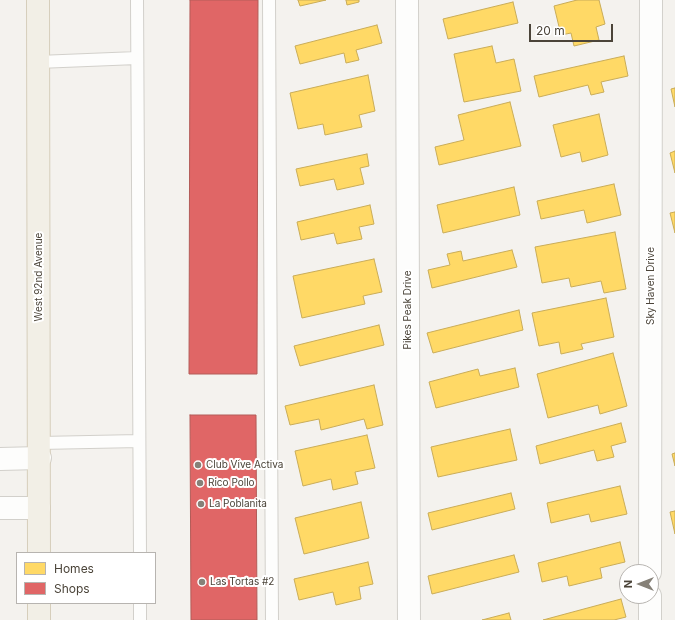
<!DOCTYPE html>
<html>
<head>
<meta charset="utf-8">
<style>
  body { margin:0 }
  #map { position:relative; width:675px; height:620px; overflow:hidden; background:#f4f2ee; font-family:Inter,sans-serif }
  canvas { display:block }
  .legend { position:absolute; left:16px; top:552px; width:140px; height:52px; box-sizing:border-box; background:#fff; border:1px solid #b7b4b0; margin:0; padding:5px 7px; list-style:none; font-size:12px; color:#4b4439 }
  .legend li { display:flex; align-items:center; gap:8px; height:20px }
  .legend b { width:20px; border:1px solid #b7b4b0 }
  .north { position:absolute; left:619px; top:564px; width:40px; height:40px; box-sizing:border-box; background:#fff; border:1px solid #b7b4b0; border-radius:50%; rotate:270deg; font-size:11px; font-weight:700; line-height:16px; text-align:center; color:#4b4439 }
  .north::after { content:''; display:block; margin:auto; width:14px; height:18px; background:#868178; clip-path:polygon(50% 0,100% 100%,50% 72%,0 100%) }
  .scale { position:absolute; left:529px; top:24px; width:84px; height:18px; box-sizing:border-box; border:2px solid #4b4439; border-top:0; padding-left:5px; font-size:12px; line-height:14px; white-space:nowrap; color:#4b4439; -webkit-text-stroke:3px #fff; paint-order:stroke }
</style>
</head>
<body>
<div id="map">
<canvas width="675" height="620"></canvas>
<ul class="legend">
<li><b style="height:11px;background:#ffd966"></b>Homes</li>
<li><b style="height:11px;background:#e06666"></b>Shops</li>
</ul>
<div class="north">N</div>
<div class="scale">20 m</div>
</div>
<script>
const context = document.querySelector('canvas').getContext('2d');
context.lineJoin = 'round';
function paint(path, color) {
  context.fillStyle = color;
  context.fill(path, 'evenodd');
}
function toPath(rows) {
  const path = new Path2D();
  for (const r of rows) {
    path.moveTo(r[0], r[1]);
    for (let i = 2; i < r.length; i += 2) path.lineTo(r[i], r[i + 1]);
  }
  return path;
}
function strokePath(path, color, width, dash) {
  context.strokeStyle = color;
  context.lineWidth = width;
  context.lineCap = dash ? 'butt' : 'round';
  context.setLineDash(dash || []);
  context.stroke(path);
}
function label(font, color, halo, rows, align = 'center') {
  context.font = font + ' Inter,sans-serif';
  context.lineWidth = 4;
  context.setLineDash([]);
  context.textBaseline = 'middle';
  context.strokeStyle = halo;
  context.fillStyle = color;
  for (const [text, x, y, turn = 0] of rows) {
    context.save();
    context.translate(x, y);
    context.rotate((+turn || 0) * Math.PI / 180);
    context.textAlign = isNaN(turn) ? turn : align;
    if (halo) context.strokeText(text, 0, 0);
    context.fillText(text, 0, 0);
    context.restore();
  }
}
const homes = toPath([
  [298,0,326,0,300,6,298,0],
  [346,0,359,0,359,2,347,5,346,0],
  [577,0,599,0,605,24,596,27,599,40,574,46,571,33,561,35,554,6,577,0],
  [513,2,518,23,448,39,443,19,513,2],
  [377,25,382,43,356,50,359,60,346,63,344,53,300,64,295,46,377,25],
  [492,46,496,63,514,59,521,91,464,102,454,54,492,46],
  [624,56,628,76,601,82,604,92,591,95,588,85,539,97,534,76,624,56],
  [368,75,375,111,359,115,362,127,325,135,323,124,298,129,290,93,368,75],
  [675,88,675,107,671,89,675,88],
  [510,102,521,146,439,165,435,147,464,140,458,115,510,102],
  [599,114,608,155,582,162,580,152,561,157,553,125,599,114],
  [675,151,675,173,670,153,675,151],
  [367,154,369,166,360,168,364,184,337,190,334,179,300,186,296,169,367,154],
  [614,184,621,215,587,223,584,210,541,219,537,201,614,184],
  [514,187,520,215,443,233,437,205,514,187],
  [370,205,374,224,359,227,362,239,337,244,334,233,301,240,297,222,370,205],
  [675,212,675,233,670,213,675,212],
  [615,232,626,289,604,293,601,281,571,287,569,278,542,283,535,247,615,232],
  [512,250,517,267,432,288,428,270,450,265,447,254,461,251,463,261,512,250],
  [374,259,382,292,363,296,365,304,302,318,293,276,374,259],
  [606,298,614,337,581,344,583,349,561,354,559,342,539,346,532,313,606,298],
  [519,310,523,330,433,353,427,333,519,310],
  [379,325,384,345,300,366,294,346,379,325],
  [613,353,627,406,600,414,598,405,548,418,537,374,613,353],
  [515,368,519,387,436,408,429,382,478,369,480,376,515,368],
  [374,385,383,425,367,429,364,419,321,430,319,419,290,425,285,406,374,385],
  [621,423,626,442,611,446,614,457,597,461,594,450,540,464,536,446,621,423],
  [510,429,517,460,438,477,431,447,510,429],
  [367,435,375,468,355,472,358,484,333,490,331,479,303,486,295,451,367,435],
  [675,453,675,466,672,454,675,453],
  [620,486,627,514,591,522,589,514,551,523,547,503,620,486],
  [511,493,515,509,432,530,428,513,511,493],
  [361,502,369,538,304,554,295,518,361,502],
  [675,511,675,534,670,512,675,511],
  [620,542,625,562,600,568,602,578,569,586,567,576,542,582,538,563,620,542],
  [514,555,519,572,432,594,428,576,514,555],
  [368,562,373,584,359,587,361,599,336,605,333,592,299,600,294,579,368,562],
  [621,599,626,617,614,620,543,620,621,599],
  [509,613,511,620,482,620,509,613]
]);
const shops = toPath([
  [190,0,258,0,257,374,189,374,190,0],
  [190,415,256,415,257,620,191,620,190,415]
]);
const service = toPath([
  [137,0,140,553],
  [269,0,272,620],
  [38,62,137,58],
  [40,443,139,441],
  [140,603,140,620]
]);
const minor = toPath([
  [407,0,409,620],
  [0,459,40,458],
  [0,508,39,508],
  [650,572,651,0],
  [650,620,650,596]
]);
const primary = toPath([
  [38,0,39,553],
  [39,603,39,620]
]);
const markers = [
  [198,465,4,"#868178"],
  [200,483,4,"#868178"],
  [201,504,4,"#868178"],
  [202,582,4,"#868178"]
];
const streetNames = [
  ["West 92nd Avenue",39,277,-90],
  ["Sky Haven Drive",651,286,-90],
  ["Pikes Peak Drive",408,310,-90]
];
const poiNames = [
  ["Club Vive Activa",206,465],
  ["Rico Pollo",208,483],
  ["La Poblanita",209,504],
  ["Las Tortas #2",210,582]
];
paint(homes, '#ffd966');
strokePath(homes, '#c9ac58', 1);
paint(shops, '#e06666');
strokePath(shops, '#b35c58', 1);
strokePath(service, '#d2d0cb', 14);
strokePath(minor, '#d2d0cb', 24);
strokePath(primary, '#d6cebb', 24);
strokePath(service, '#fdfdfc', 12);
strokePath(minor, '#fdfdfc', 22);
strokePath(primary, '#f2efe6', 22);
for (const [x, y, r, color] of markers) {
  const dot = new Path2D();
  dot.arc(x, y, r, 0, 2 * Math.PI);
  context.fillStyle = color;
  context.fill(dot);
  strokePath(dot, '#fff', 1.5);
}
label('10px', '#4b4439', '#fff', streetNames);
label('10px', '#4b4439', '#fff', poiNames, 'left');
</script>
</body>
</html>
